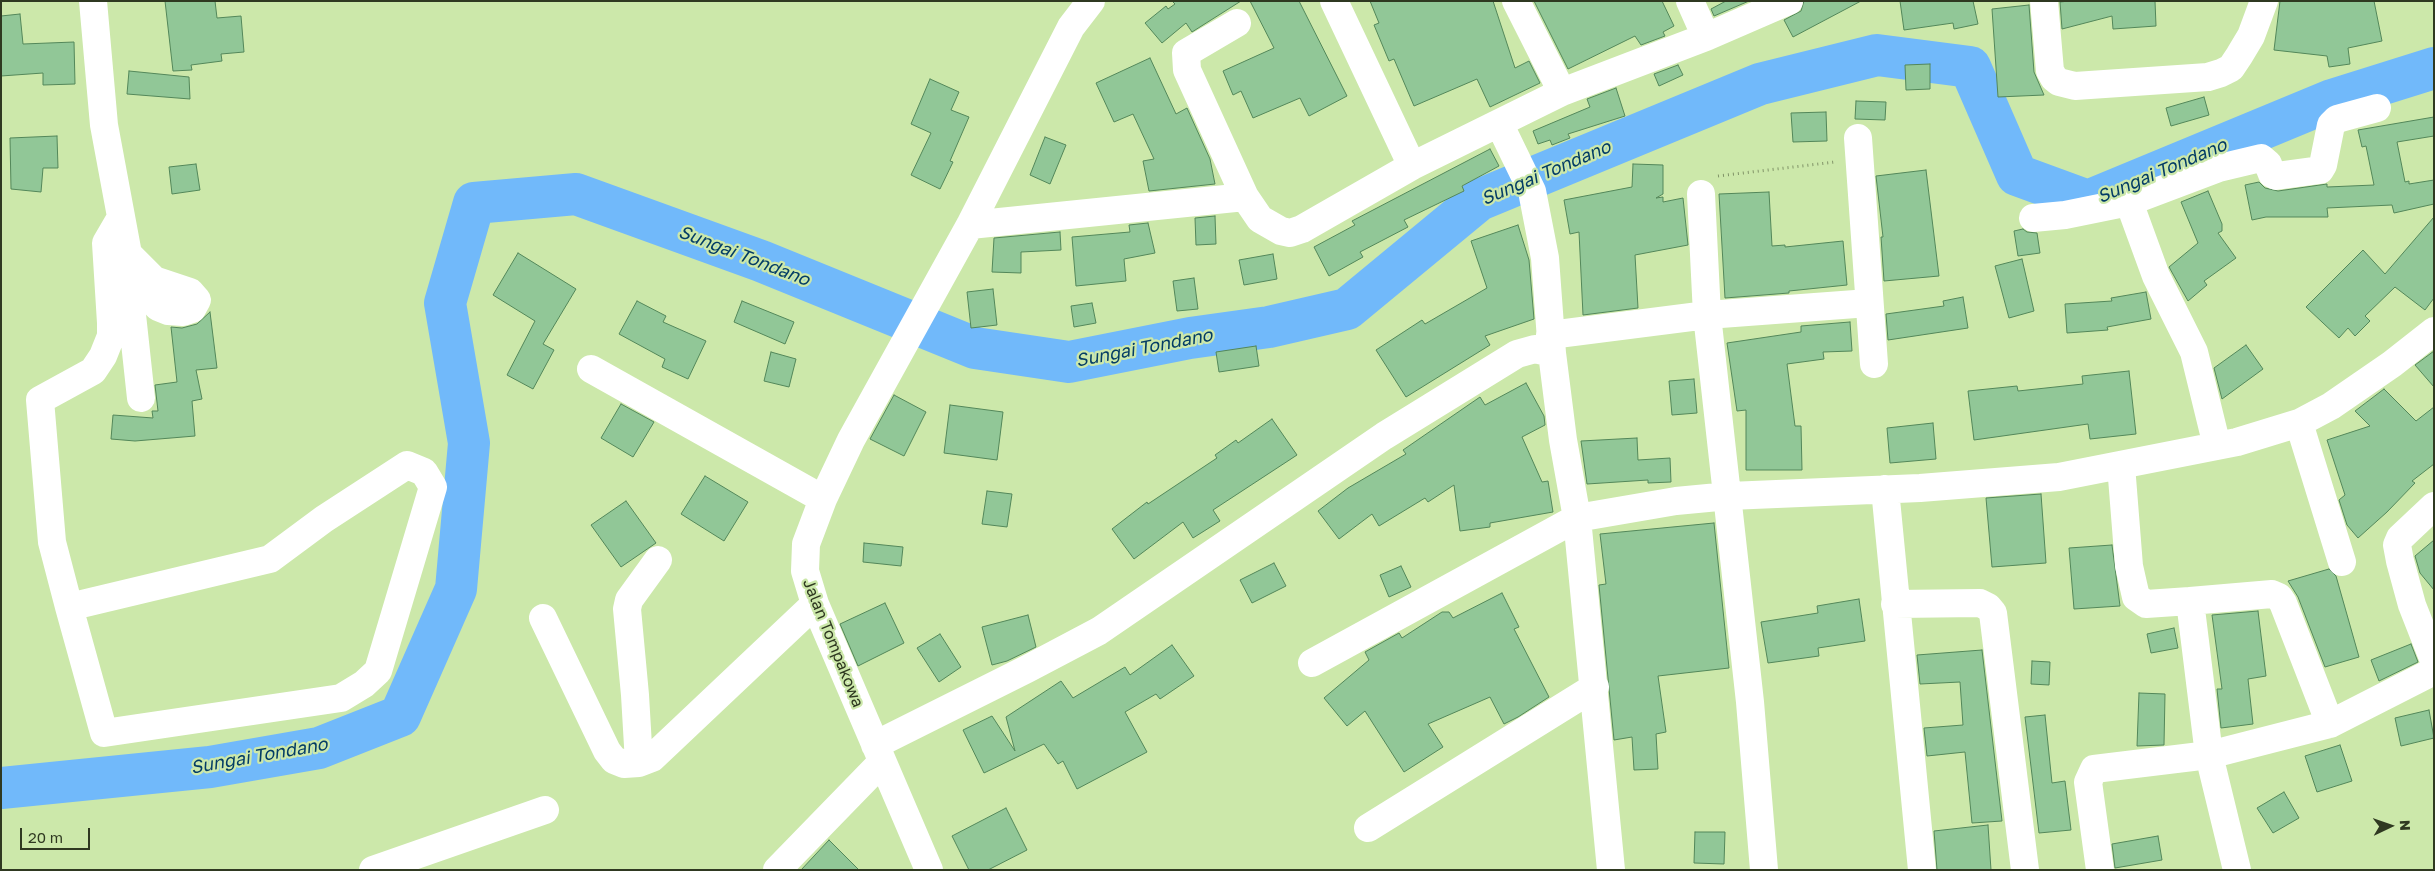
<!DOCTYPE html>
<html>
<head>
<meta charset="utf-8">
<style>
  body { margin:0 }
  #map { position:relative; width:2435px; height:871px; overflow:hidden; background:#cce8aa; font-family:"Golos Text",sans-serif }
  canvas { display:block }
  .frame { position:absolute; inset:0; border:2px solid #2f3921; pointer-events:none }
  .north { position:absolute; left:2365px; top:801px; width:50px; height:50px; -webkit-text-stroke:4px #cce8aa; paint-order:stroke; rotate:87deg; font-size:14px; font-weight:700; line-height:20px; text-align:center; color:#2f3921 }
  .north::after { content:''; display:block; margin:auto; width:18px; height:22px; background:#2f3921; clip-path:polygon(50% 0,100% 100%,50% 72%,0 100%) }
  .scale { position:absolute; left:20px; top:828px; width:70px; height:22px; box-sizing:border-box; border:2px solid #2f3921; border-top:0; padding-left:6px; font-size:15px; line-height:18px; white-space:nowrap; color:#2f3921; -webkit-text-stroke:4px #cce8aa; paint-order:stroke }
</style>
</head>
<body>
<div id="map">
<canvas width="2435" height="871"></canvas>
<div class="frame"></div>
<div class="north">N</div>
<div class="scale">20 m</div>
</div>
<script>
const context = document.querySelector('canvas').getContext('2d');
context.lineJoin = 'round';
function toPath(rows) {
  const path = new Path2D();
  for (const r of rows) {
    path.moveTo(r[0], r[1]);
    for (let i = 2; i < r.length; i += 2) path.lineTo(r[i], r[i + 1]);
  }
  return path;
}
function strokePath(path, color, width, dash) {
  context.strokeStyle = color;
  context.lineWidth = width;
  context.lineCap = dash ? 'butt' : 'round';
  context.setLineDash(dash || []);
  context.stroke(path);
}
function paint(path, color) {
  context.fillStyle = color;
  context.fill(path, 'evenodd');
}
function label(font, color, halo, rows, align = 'center') {
  context.font = font + ' "Golos Text",sans-serif';
  context.lineWidth = 4.5;
  context.setLineDash([]);
  context.textBaseline = 'middle';
  context.strokeStyle = halo;
  context.fillStyle = color;
  for (const [text, x, y, turn = 0] of rows) {
    context.save();
    context.translate(x, y);
    context.rotate((+turn || 0) * Math.PI / 180);
    context.textAlign = isNaN(turn) ? turn : align;
    if (halo) context.strokeText(text, 0, 0);
    context.fillText(text, 0, 0);
    context.restore();
  }
}
const river = toPath([
  [1,788,210,767,319,748,400,716,456,589,469,443,445,303,474,203,576,194,761,261,975,348,1069,362,1190,338,1269,327,1347,309,1479,200,1760,84,1877,55,1970,67,2017,175,2088,201,2332,100,2434,68]
]);
const building = toPath([
  [165,1,215,1,217,18,241,16,244,52,221,54,222,61,191,65,192,70,173,71,165,1],
  [1172,1,1241,1,1192,32,1186,23,1162,43,1145,23,1166,6,1168,9,1175,4,1172,1],
  [1250,1,1299,1,1347,96,1309,116,1300,98,1253,118,1241,91,1233,95,1223,71,1274,48,1250,1],
  [1370,1,1493,1,1515,68,1529,61,1540,83,1490,107,1477,79,1414,106,1394,59,1389,61,1374,25,1379,23,1370,1],
  [1534,1,1662,1,1674,26,1663,32,1665,36,1641,45,1635,36,1568,69,1534,1],
  [1726,1,1749,1,1714,16,1711,9,1726,1],
  [1804,1,1861,1,1793,37,1784,20,1801,11,1804,1],
  [1900,1,1973,1,1978,24,1954,29,1953,23,1904,30,1900,1],
  [2069,1,2155,1,2156,26,2113,29,2112,16,2062,29,2060,2,2069,1],
  [2280,1,2374,1,2382,41,2348,48,2350,64,2329,67,2327,56,2274,50,2280,1],
  [2029,5,2034,72,2044,95,1998,97,1992,9,2029,5],
  [20,14,23,44,74,42,75,84,43,85,43,73,1,76,1,16,20,14],
  [1150,58,1176,114,1187,108,1210,159,1215,184,1149,191,1143,161,1154,159,1133,114,1114,122,1096,83,1150,58],
  [1930,64,1930,89,1906,90,1905,65,1930,64],
  [1678,65,1683,75,1659,86,1654,74,1678,65],
  [129,71,189,77,190,99,127,94,129,71],
  [930,79,959,92,951,110,969,117,950,161,953,162,940,189,911,175,931,133,911,124,930,79],
  [1616,88,1625,116,1568,134,1570,138,1552,145,1550,140,1538,144,1533,131,1590,107,1587,99,1616,88],
  [2204,97,2209,115,2171,126,2166,108,2204,97],
  [1856,101,1886,102,1885,120,1855,119,1856,101],
  [1826,112,1827,141,1793,142,1791,113,1826,112],
  [2434,117,2434,136,2397,142,2405,182,2409,181,2409,184,2434,180,2434,204,2394,213,2392,205,2327,208,2328,217,2266,217,2252,220,2245,185,2259,182,2265,188,2278,191,2327,184,2327,187,2374,185,2366,146,2362,147,2358,130,2434,117],
  [57,136,58,168,43,168,41,192,11,189,10,138,57,136],
  [1045,137,1066,145,1050,184,1030,175,1045,137],
  [1490,149,1499,166,1462,186,1464,191,1404,220,1408,227,1360,252,1363,257,1329,276,1314,247,1355,225,1352,221,1490,149],
  [196,164,200,190,172,194,169,167,196,164],
  [1633,164,1663,165,1663,194,1656,198,1663,197,1663,202,1683,198,1688,245,1635,255,1638,308,1583,315,1579,232,1570,234,1564,200,1632,187,1633,164],
  [1926,170,1939,276,1884,281,1881,237,1883,237,1876,176,1926,170],
  [2208,191,2222,224,2222,231,2218,233,2236,258,2204,281,2207,285,2188,301,2169,267,2198,243,2181,202,2208,191],
  [1769,192,1772,246,1785,245,1785,247,1843,241,1847,285,1789,291,1789,293,1725,298,1719,194,1769,192],
  [1215,216,1216,244,1196,245,1195,218,1215,216],
  [2434,217,2434,298,2425,310,2395,287,2365,316,2370,321,2355,336,2348,328,2339,338,2306,307,2363,250,2385,274,2434,217],
  [1148,223,1155,253,1124,259,1126,281,1076,286,1072,237,1130,232,1129,225,1148,223],
  [1518,225,1529,260,1534,319,1485,336,1490,345,1406,397,1376,350,1422,320,1425,324,1487,288,1471,241,1518,225],
  [2023,229,2027,232,2037,233,2040,253,2018,256,2014,231,2023,229],
  [1060,232,1061,250,1021,252,1021,273,992,272,994,238,1060,232],
  [518,253,576,289,543,344,554,350,533,389,507,375,535,321,493,295,518,253],
  [1273,254,1277,279,1244,285,1239,260,1273,254],
  [2022,259,2034,311,2009,318,1995,266,2022,259],
  [1194,278,1198,309,1177,311,1173,281,1194,278],
  [993,289,997,325,971,328,967,292,993,289],
  [2146,292,2151,319,2107,327,2108,330,2067,333,2065,304,2112,301,2111,298,2146,292],
  [1963,297,1968,328,1888,340,1886,314,1944,306,1943,301,1963,297],
  [637,301,666,316,663,322,706,341,688,379,662,367,665,359,619,334,637,301],
  [742,301,794,322,785,344,734,322,742,301],
  [1092,303,1096,323,1074,327,1071,306,1092,303],
  [210,312,217,368,196,370,202,399,192,401,195,436,135,441,111,439,113,415,153,418,152,411,158,411,155,385,177,382,171,327,182,328,197,324,210,312],
  [1850,322,1852,351,1823,352,1824,359,1787,364,1795,426,1801,426,1802,470,1746,470,1746,410,1737,411,1727,343,1801,332,1801,326,1850,322],
  [2246,345,2263,369,2222,399,2214,368,2246,345],
  [1256,346,1259,366,1219,372,1216,352,1256,346],
  [2434,351,2434,387,2415,365,2434,351],
  [771,352,796,359,789,387,764,381,771,352],
  [2129,371,2136,434,2090,439,2088,424,1974,440,1968,391,2017,386,2018,391,2083,384,2082,376,2129,371],
  [1694,379,1697,413,1672,415,1669,381,1694,379],
  [1526,383,1544,416,1545,425,1522,437,1542,482,1548,481,1553,512,1490,523,1490,527,1460,531,1454,485,1428,502,1425,498,1379,526,1372,514,1339,539,1318,511,1348,488,1406,454,1403,450,1480,397,1485,405,1526,383],
  [2384,389,2416,421,2434,407,2434,464,2412,481,2415,483,2387,512,2358,538,2347,525,2339,500,2345,495,2327,440,2370,426,2355,411,2384,389],
  [894,395,926,412,904,456,870,439,894,395],
  [621,404,654,422,633,457,601,438,621,404],
  [950,405,1003,412,997,460,944,453,950,405],
  [1272,419,1297,455,1213,510,1220,521,1193,538,1183,522,1134,559,1112,529,1147,502,1148,504,1217,458,1215,455,1236,440,1238,443,1272,419],
  [1933,423,1936,459,1890,463,1887,428,1933,423],
  [1637,438,1638,460,1670,458,1671,482,1648,483,1648,480,1587,484,1581,441,1637,438],
  [705,476,748,502,724,541,681,514,705,476],
  [987,491,1012,494,1007,527,982,524,987,491],
  [2041,494,2046,563,1992,567,1986,498,2041,494],
  [626,501,656,543,621,567,591,525,626,501],
  [1714,523,1729,668,1658,676,1666,732,1656,734,1658,769,1634,770,1632,737,1614,740,1599,585,1606,584,1600,534,1714,523],
  [2434,540,2434,590,2420,573,2415,556,2434,540],
  [864,543,903,547,901,566,863,562,864,543],
  [2112,545,2120,606,2074,609,2069,548,2112,545],
  [1274,563,1286,586,1252,603,1240,580,1274,563],
  [1401,566,1411,587,1389,597,1380,575,1401,566],
  [2329,569,2336,576,2359,657,2325,667,2298,597,2288,581,2329,569],
  [1502,593,1519,627,1514,629,1549,697,1518,717,1504,724,1490,697,1428,724,1443,747,1404,772,1365,711,1347,726,1324,698,1369,660,1365,652,1399,633,1402,638,1442,612,1449,612,1453,618,1502,593],
  [1859,599,1865,641,1818,648,1819,656,1768,663,1761,622,1818,613,1817,606,1859,599],
  [885,603,904,643,858,666,840,624,885,603],
  [2258,611,2266,676,2248,679,2253,724,2221,728,2217,689,2222,689,2212,615,2258,611],
  [1028,615,1036,647,1007,661,992,665,982,627,1028,615],
  [2174,628,2178,648,2151,653,2147,634,2174,628],
  [940,634,961,667,939,682,917,648,940,634],
  [2411,644,2418,662,2379,681,2371,660,2411,644],
  [1172,645,1194,676,1160,699,1156,694,1125,712,1147,752,1077,789,1063,761,1058,764,1044,744,984,773,963,730,992,716,1015,751,1006,717,1061,681,1073,698,1125,667,1130,675,1172,645],
  [1982,650,2002,821,1972,823,1965,752,1927,756,1924,728,1963,725,1960,682,1920,684,1917,655,1982,650],
  [2032,661,2050,662,2049,685,2031,684,2032,661],
  [2139,693,2165,694,2164,745,2137,746,2139,693],
  [2429,710,2434,738,2401,746,2395,718,2429,710],
  [2045,715,2052,783,2065,781,2071,830,2039,833,2025,717,2045,715],
  [2340,745,2352,781,2317,792,2305,756,2340,745],
  [2284,792,2299,818,2273,833,2257,808,2284,792],
  [1006,808,1027,850,988,870,969,870,952,836,1006,808],
  [1988,825,1991,870,1937,870,1934,831,1988,825],
  [1695,832,1725,832,1724,864,1694,863,1695,832],
  [2158,836,2162,860,2115,868,2112,844,2158,836],
  [829,840,859,870,801,870,829,840]
]);
const path = toPath([
  [1718,176,1835,162]
]);
const minor = toPath([
  [93,1,104,125,128,254,129,287,141,398],
  [1334,1,1412,166],
  [1516,1,1562,92,1706,37],
  [1690,1,1706,37,1789,1],
  [2044,1,2050,71,2054,78,2059,82,2075,86,2208,77,2221,73,2231,68,2239,56,2251,36,2264,1],
  [1237,23,1186,53,1187,70,1245,197,1260,219,1281,231,1290,233,1302,229,1412,166,1562,92],
  [1499,123,1532,191,1545,258,1552,353],
  [1858,138,1874,364],
  [1701,194,1707,315,1750,702,1764,870],
  [2129,202,2156,276,2194,352,2217,446],
  [2033,218,2065,215,2129,202,2219,168,2261,158,2268,164,2272,174,2276,176,2320,170,2323,165,2331,125,2337,119,2377,108],
  [970,225,1245,197],
  [128,254,154,280,190,292,197,300,192,309,183,312,168,311,158,307,150,298,129,287],
  [1550,335,1707,315,1869,303],
  [591,369,823,499],
  [2299,423,2342,562],
  [2121,465,2129,566,2136,597,2146,604,2190,601,2209,755,2237,870],
  [1885,489,1922,870],
  [2434,506,2400,538,2397,545,2400,561,2412,605,2434,661],
  [2190,601,2272,594,2279,597,2283,603,2330,724,2434,671],
  [1895,604,1980,603,1988,607,1993,613,2025,870],
  [69,607,104,733,341,698,364,684,378,671,433,487,424,472,407,465,324,519,270,559,69,607,52,542,40,400,93,371,103,356,111,336,111,323,106,243,120,219],
  [543,618,607,751,614,760,624,764,639,763,652,758,815,604],
  [1312,663,1577,518,1611,870],
  [875,745,1027,669,1099,631,1384,436,1517,354,1535,349,1552,353,1563,440,1577,518,1676,501,1729,496,1920,488,2059,477,2237,442,2299,423,2331,406,2392,364,2434,331],
  [639,763,635,695,627,609,629,600,658,560],
  [1368,828,1595,687],
  [373,870,545,810],
  [777,870,882,762],
  [929,870,815,604,805,571,806,544,823,499,851,440,970,225,1071,27,1091,1],
  [2100,870,2088,782,2094,769,2209,755,2330,724]
]);
const streetNames = [
  ["Jalan Tompakowa",833,643,68]
];
const waterNames = [
  ["Sungai Tondano",2162,171,-23],
  ["Sungai Tondano",1546,173,-23],
  ["Sungai Tondano",744,256,21],
  ["Sungai Tondano",1144,348,-11],
  ["Sungai Tondano",259,756,-10]
];
strokePath(river, '#71b9fa', 42);
paint(building, '#91c797');
strokePath(building, '#53875a', 1);
strokePath(path, '#819468', 3, [1, 4]);
strokePath(minor, '#fff', 28);
label('16px', '#2f3921', '#cce8aa', streetNames);
label('italic 18px', '#033c65', '#cce8aa', waterNames);
</script>
</body>
</html>
